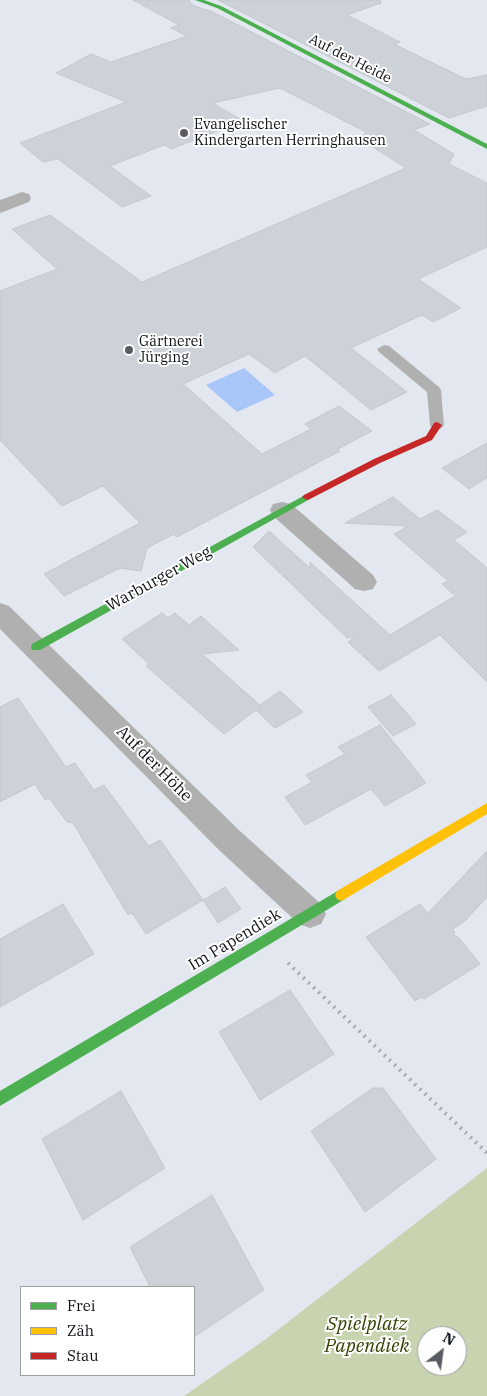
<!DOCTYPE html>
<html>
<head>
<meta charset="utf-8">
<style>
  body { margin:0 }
  #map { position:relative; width:487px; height:1396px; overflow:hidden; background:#e3e8f0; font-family:"IBM Plex Serif",serif }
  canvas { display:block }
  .legend { position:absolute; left:20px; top:1286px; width:175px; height:90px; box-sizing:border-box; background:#fff; border:1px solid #9e9fa1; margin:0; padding:6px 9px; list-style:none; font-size:15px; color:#0d1015 }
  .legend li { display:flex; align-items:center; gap:10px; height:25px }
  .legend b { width:25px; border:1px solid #9e9fa1 }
  .north { position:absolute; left:417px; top:1326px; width:50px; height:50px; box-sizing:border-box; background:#fff; border:1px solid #9e9fa1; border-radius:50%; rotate:30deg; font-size:14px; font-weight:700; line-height:20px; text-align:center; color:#0d1015 }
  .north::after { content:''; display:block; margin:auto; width:18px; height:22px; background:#585c62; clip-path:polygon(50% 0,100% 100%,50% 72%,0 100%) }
</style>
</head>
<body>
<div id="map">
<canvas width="487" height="1396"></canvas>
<ul class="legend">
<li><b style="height:6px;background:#4caf50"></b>Frei</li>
<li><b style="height:6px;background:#ffc107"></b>Zäh</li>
<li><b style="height:6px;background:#c62828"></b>Stau</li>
</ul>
<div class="north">N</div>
</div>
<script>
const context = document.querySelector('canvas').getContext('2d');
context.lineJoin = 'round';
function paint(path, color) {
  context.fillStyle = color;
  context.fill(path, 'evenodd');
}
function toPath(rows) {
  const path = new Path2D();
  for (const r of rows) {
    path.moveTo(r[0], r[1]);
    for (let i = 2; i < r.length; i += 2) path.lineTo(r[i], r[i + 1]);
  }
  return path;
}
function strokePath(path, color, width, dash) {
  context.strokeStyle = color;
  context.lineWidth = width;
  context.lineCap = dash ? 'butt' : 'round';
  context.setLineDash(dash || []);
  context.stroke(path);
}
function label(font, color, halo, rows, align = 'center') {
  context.font = font + ' "IBM Plex Serif",serif';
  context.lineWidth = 4;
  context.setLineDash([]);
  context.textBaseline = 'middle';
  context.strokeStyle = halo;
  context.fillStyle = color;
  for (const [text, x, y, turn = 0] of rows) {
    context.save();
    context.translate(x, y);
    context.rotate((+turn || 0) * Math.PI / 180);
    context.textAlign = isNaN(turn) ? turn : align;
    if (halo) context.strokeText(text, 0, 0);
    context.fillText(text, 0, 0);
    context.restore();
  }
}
const green = toPath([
  [487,1168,487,1396,184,1396,266,1339],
  [427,1336,457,1336,457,1366,427,1366]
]);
const water = toPath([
  [244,368,275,395,237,412,206,385]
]);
const building = toPath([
  [133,0,189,0,192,5,213,12,430,124,414,130,454,154,449,164,487,183,487,247,418,279,461,308,433,322,422,315,351,348,407,392,371,410,305,356,275,373,249,354,183,384,262,454,311,429,305,424,339,406,372,431,338,449,340,451,177,537,174,534,147,548,141,571,120,568,64,596,44,574,140,523,103,486,62,506,0,440,0,291,57,269,12,229,50,215,142,282,406,168,360,139,366,132,280,88,213,103,243,121,171,149,164,145,110,166,151,196,122,207,58,159,43,162,20,143,126,102,56,73,91,54,111,62,187,36,171,28,179,25,133,0],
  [218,0,380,0,381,3,347,15,400,42,394,44,466,79,487,75,487,106,449,118,218,0],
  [487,443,487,478,469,489,442,468,487,443],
  [393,497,420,519,437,510,467,532,454,540,487,568,487,682,440,635,379,671,348,642,355,637,347,638,253,547,269,531,310,568,310,562,390,635,455,596,442,584,448,581,394,534,408,526,345,523,393,497],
  [162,613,168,618,175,613,189,625,201,616,239,650,202,654,260,705,280,691,303,712,275,728,256,710,224,734,146,666,149,664,122,639,162,613],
  [391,695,416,724,393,736,368,707,391,695],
  [18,698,66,767,75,763,94,790,104,785,149,846,160,840,203,900,225,887,241,909,218,923,203,900,146,934,132,913,128,915,73,823,67,822,49,798,45,800,35,784,0,802,0,707,18,698],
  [380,725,426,783,385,806,371,789,305,825,285,797,312,782,306,775,345,754,338,747,380,725],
  [487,851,487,897,465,921,453,929,455,932,453,934,459,938,480,964,424,999,422,997,415,1001,366,937,420,904,428,913,487,851],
  [63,904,94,954,0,1007,0,939,63,904],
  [290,990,334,1054,260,1100,219,1032,290,990],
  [373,1088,383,1088,436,1159,365,1212,311,1131,373,1088],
  [121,1091,165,1168,83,1220,42,1139,121,1091],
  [212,1195,264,1290,194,1337,194,1287,150,1287,130,1247,212,1195]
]);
const path = toPath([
  [288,963,487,1153]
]);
const lane = toPath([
  [384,345,389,346,439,387,441,390,444,425,442,428,437,430,432,428,430,425,427,392,379,352,377,349,384,345]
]);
const street = toPath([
  [22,192,29,194,31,198,29,202,0,213,0,200,22,192],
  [282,502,291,504,373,575,377,582,373,589,364,591,355,589,273,516,270,510,273,504,282,502],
  [0,603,9,606,241,832,321,904,326,914,321,924,310,928,299,924,219,850,0,629,0,603]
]);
const fast = toPath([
  [195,0,204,0,221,6,487,144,487,149,217,8,195,0],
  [307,494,312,497,310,499,40,650,32,650,31,647,32,644,307,494],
  [341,889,345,891,347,895,345,899,0,1106,0,1091,341,889]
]);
const slow = toPath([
  [487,803,487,814,345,899,341,901,337,899,335,895,337,891,487,803]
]);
const jam = toPath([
  [437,422,442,425,432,440,380,463,310,499,307,500,302,497,304,495,374,459,426,436,434,423,437,422]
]);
const markers = [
  [184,133,5,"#585c62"],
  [129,350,5,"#585c62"]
];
const farStreetnames = [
  ["Auf der Heide",350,59,27]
];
const farPoinames = [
  ["Evangelischer",194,125],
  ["Kindergarten Herringhausen",194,141],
  ["Gärtnerei",139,342],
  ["Jürging",139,358]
];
const streetNames = [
  ["Warburger Weg",159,579,-29],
  ["Auf der Höhe",154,764,45],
  ["Im Papendiek",235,940,-31]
];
const nearParknames = [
  ["Spielplatz",367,1325],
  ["Papendiek",367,1347]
];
paint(green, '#c8d3b0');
paint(water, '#a9c6f8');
paint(building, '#cdd1d8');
strokePath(building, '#c4c8ce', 1);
strokePath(path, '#a7a9ab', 4, [2, 5]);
paint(lane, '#afb0af');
paint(street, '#afb0af');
paint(fast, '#4caf50');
paint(slow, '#ffc107');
paint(jam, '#c62828');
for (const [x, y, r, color] of markers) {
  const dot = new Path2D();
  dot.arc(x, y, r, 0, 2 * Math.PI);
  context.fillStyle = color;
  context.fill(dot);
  strokePath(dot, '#fff', 2);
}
label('14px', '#0d1015', '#fff', farStreetnames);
label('14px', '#0d1015', '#fff', farPoinames, 'left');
label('16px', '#0d1015', '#fff', streetNames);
label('italic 19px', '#353f00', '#fff', nearParknames);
</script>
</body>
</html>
